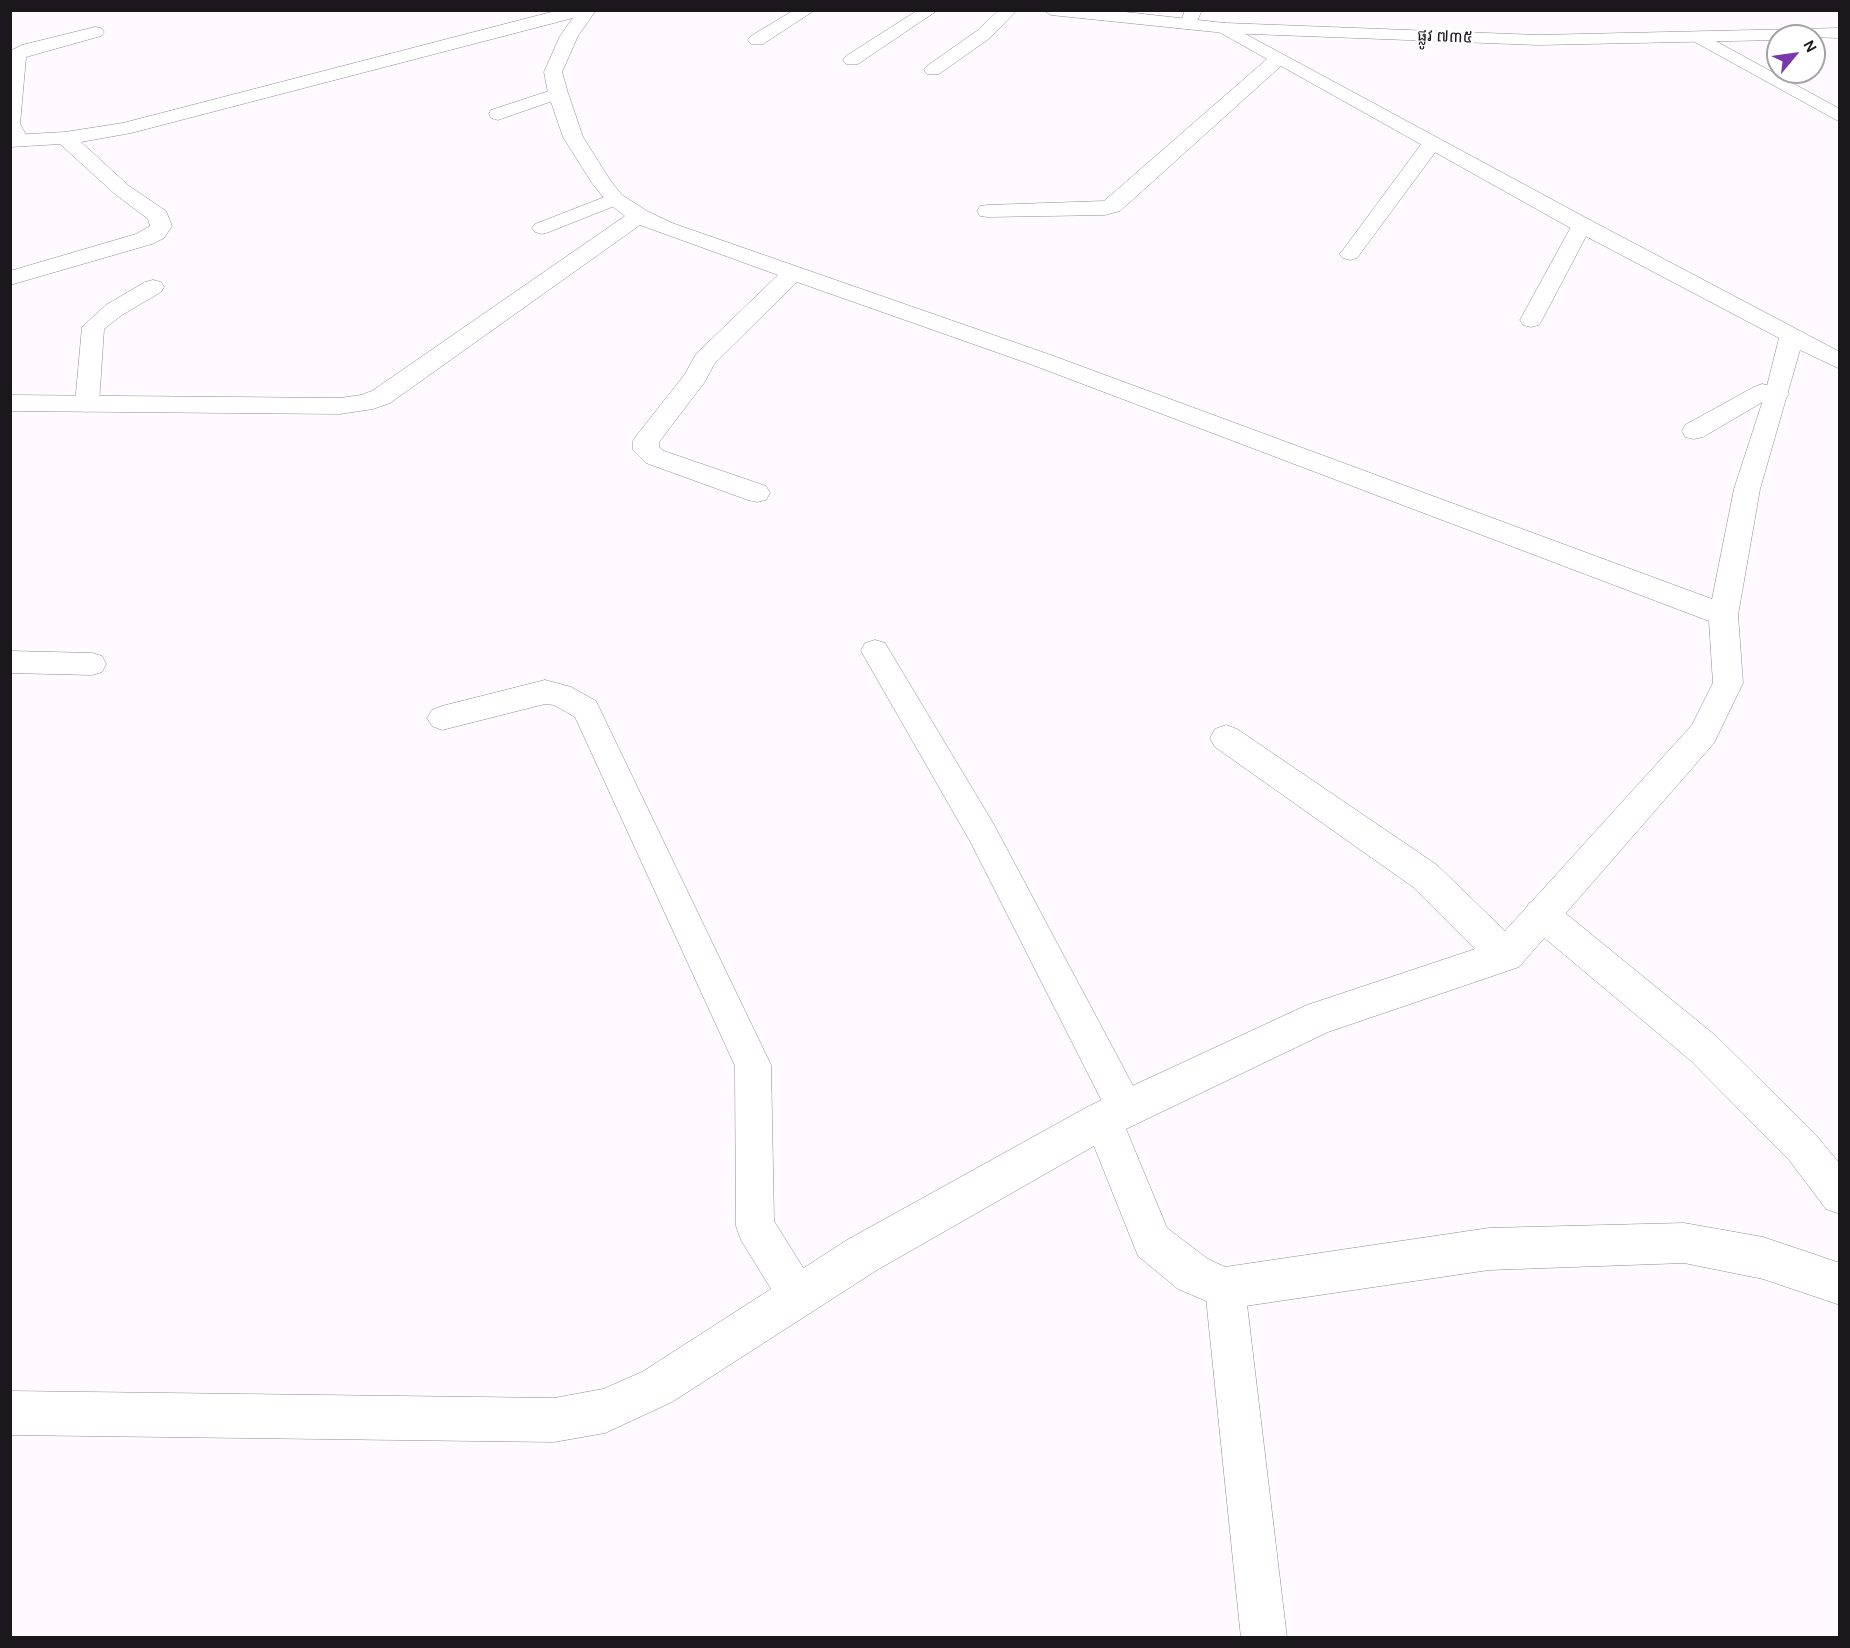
<!DOCTYPE html>
<html>
<head>
<meta charset="utf-8">
<style>
  body { margin:0 }
  #map { position:relative; width:1850px; height:1648px; overflow:hidden; background:#fefaff; font-family:Karla,sans-serif }
  canvas { display:block }
  .frame { position:absolute; inset:0; border:12px solid #1b181c; pointer-events:none }
  .north { position:absolute; left:1766px; top:24px; width:60px; height:60px; box-sizing:border-box; background:#fff; border:2px solid #a4a3a4; border-radius:50%; rotate:61deg; font-size:16px; font-weight:700; line-height:24px; text-align:center; color:#1b181c }
  .north::after { content:''; display:block; margin:auto; width:21px; height:27px; background:#7b38ac; clip-path:polygon(50% 0,100% 100%,50% 72%,0 100%) }
</style>
</head>
<body>
<div id="map">
<canvas width="1850" height="1648"></canvas>
<div class="frame"></div>
<div class="north">N</div>
</div>
<script>
const context = document.querySelector('canvas').getContext('2d');
context.lineJoin = 'round';
function toPath(rows) {
  const path = new Path2D();
  for (const r of rows) {
    path.moveTo(r[0], r[1]);
    for (let i = 2; i < r.length; i += 2) path.lineTo(r[i], r[i + 1]);
  }
  return path;
}
function strokePath(path, color, width, dash) {
  context.strokeStyle = color;
  context.lineWidth = width;
  context.lineCap = dash ? 'butt' : 'round';
  context.setLineDash(dash || []);
  context.stroke(path);
}
function paint(path, color) {
  context.fillStyle = color;
  context.fill(path, 'evenodd');
}
function label(font, color, halo, rows, align = 'center') {
  context.font = font + ' Karla,"Noto Sans Khmer",sans-serif';
  context.lineWidth = 6;
  context.setLineDash([]);
  context.textBaseline = 'middle';
  context.strokeStyle = halo;
  context.fillStyle = color;
  for (const [text, x, y, turn = 0] of rows) {
    context.save();
    context.translate(x, y);
    context.rotate((+turn || 0) * Math.PI / 180);
    context.textAlign = isNaN(turn) ? turn : align;
    if (halo) context.strokeText(text, 0, 0);
    context.fillText(text, 0, 0);
    context.restore();
  }
}
const service = toPath([
  [794,10,815,10,763,44,751,44,748,40,751,36,794,10],
  [918,10,938,10,858,64,846,64,843,60,846,56,918,10],
  [999,10,1017,10,990,38,939,74,927,74,924,70,927,66,978,30,999,10],
  [1185,10,1202,10,1194,28,1188,29,1182,28,1180,24,1185,10],
  [95,27,101,28,104,32,101,36,26,57,20,124,29,140,26,144,19,146,12,144,12,50,22,45,95,27],
  [1699,32,1840,109,1840,122,1693,41,1690,37,1693,33,1699,32],
  [558,88,564,89,567,93,564,97,498,120,491,118,489,114,491,110,558,88],
  [1432,137,1439,139,1442,143,1357,258,1350,260,1343,258,1339,254,1343,250,1425,139,1432,137],
  [615,193,622,195,625,199,622,203,549,232,542,234,535,232,532,228,535,224,615,193],
  [1582,219,1589,221,1592,225,1542,320,1539,325,1531,327,1523,325,1520,320,1572,225,1575,221,1582,219],
  [153,280,161,282,164,287,161,292,122,315,104,329,99,404,95,409,87,412,79,409,75,404,82,327,106,305,145,282,153,280],
  [1762,384,1785,389,1789,394,1785,399,1777,402,1766,400,1703,437,1694,439,1685,437,1682,431,1685,425,1754,387,1762,384],
  [875,640,885,643,993,823,1139,1097,1144,1110,1139,1123,1126,1128,1113,1123,971,843,861,651,865,643,875,640],
  [10,651,92,653,102,656,106,664,102,672,92,675,10,673,10,651],
  [545,680,571,687,596,701,771,1065,774,1221,812,1282,818,1296,812,1310,798,1316,784,1310,741,1240,736,1226,735,1066,575,717,554,705,545,704,442,730,432,726,427,718,432,710,442,706,545,680],
  [1541,899,1553,903,1716,1036,1815,1134,1840,1164,1840,1214,1826,1209,1789,1160,1690,1060,1529,925,1524,914,1529,903,1541,899],
  [1225,1268,1239,1274,1245,1288,1287,1638,1241,1638,1205,1288,1211,1274,1225,1268]
]);
const minor = toPath([
  [559,10,596,10,578,36,562,72,568,93,583,137,610,180,622,195,647,211,672,223,1048,354,1712,599,1734,489,1765,394,1779,338,1574,230,1281,66,1120,211,1105,215,988,217,980,216,977,211,980,206,988,205,1104,201,1267,59,1219,32,1216,28,1219,24,1225,23,1590,220,1840,352,1840,369,1800,350,1760,489,1738,615,1743,683,1714,743,1519,967,1328,1032,1126,1129,1167,1228,1208,1259,1225,1267,1489,1228,1684,1223,1763,1237,1840,1263,1840,1305,1763,1279,1684,1263,1489,1270,1225,1309,1178,1289,1138,1256,1094,1146,877,1270,672,1402,605,1433,554,1442,10,1435,10,1391,554,1398,603,1389,642,1372,847,1240,1089,1106,1307,1005,1475,949,1413,887,1215,747,1210,738,1215,729,1226,725,1237,729,1437,865,1505,931,1692,725,1713,683,1709,621,1030,364,797,282,715,363,704,383,659,442,659,447,664,451,766,486,770,493,766,500,757,502,748,500,646,463,633,450,633,441,637,435,685,374,696,354,778,275,640,225,390,403,373,409,340,414,10,411,10,395,340,398,361,395,372,391,625,216,608,203,592,183,563,137,548,93,544,72,560,36,573,18,131,133,81,142,129,186,166,211,172,226,164,238,152,244,10,285,10,271,136,234,150,226,148,219,115,194,60,144,10,147,10,135,65,132,123,123,559,10]
]);
const tertiary = toPath([
  [1043,10,1107,10,1225,23,1538,35,1840,28,1840,38,1778,36,1778,40,1538,45,1225,33,1051,15,1043,10]
]);
const farStreetnames = [
  ["ផ្លូវ ៧៣៥",1445,37,2]
];
strokePath(service, '#928b96', 1);
strokePath(minor, '#928b96', 1);
strokePath(tertiary, '#928b96', 1);
paint(service, '#fff');
paint(minor, '#fff');
paint(tertiary, '#fff');
label('16px', '#1b181c', '#fff', farStreetnames);
</script>
</body>
</html>
